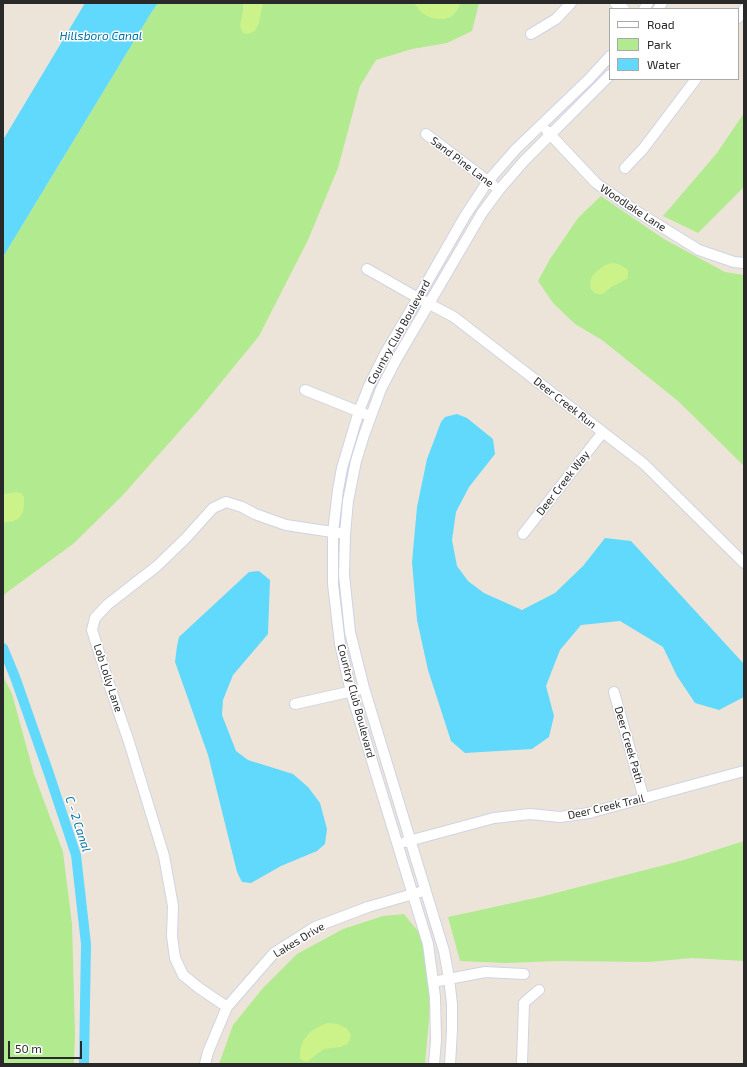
<!DOCTYPE html>
<html>
<head>
<meta charset="utf-8">
<style>
  body { margin:0 }
  #map { position:relative; width:747px; height:1067px; overflow:hidden; background:#ede4d9; font-family:"Exo 2",sans-serif }
  canvas { display:block }
  .frame { position:absolute; inset:0; border:4px solid #292929; pointer-events:none }
  .legend { position:absolute; left:609px; top:8px; width:130px; height:72px; box-sizing:border-box; background:#fff; border:1px solid #a9a9a9; margin:0; padding:5px 7px; list-style:none; font-size:12px; color:#292929 }
  .legend li { display:flex; align-items:center; gap:8px; height:20px }
  .legend b { width:20px; border:1px solid #a9a9a9 }
  .scale { position:absolute; left:8px; top:1041px; width:74px; height:18px; box-sizing:border-box; border:2px solid #292929; border-top:0; padding-left:5px; font-size:12px; line-height:14px; white-space:nowrap; color:#292929; -webkit-text-stroke:3px #fff; paint-order:stroke }
</style>
</head>
<body>
<div id="map">
<canvas width="747" height="1067"></canvas>
<div class="frame"></div>
<ul class="legend">
<li><b style="height:5px;background:#fff"></b>Road</li>
<li><b style="height:11px;background:#b2ea8f"></b>Park</li>
<li><b style="height:11px;background:#60d9fc"></b>Water</li>
</ul>
<div class="scale">50 m</div>
</div>
<script>
const context = document.querySelector('canvas').getContext('2d');
context.lineJoin = 'round';
function paint(path, color) {
  context.fillStyle = color;
  context.fill(path, 'evenodd');
}
function toPath(rows) {
  const path = new Path2D();
  for (const r of rows) {
    path.moveTo(r[0], r[1]);
    for (let i = 2; i < r.length; i += 2) path.lineTo(r[i], r[i + 1]);
  }
  return path;
}
function strokePath(path, color, width, dash) {
  context.strokeStyle = color;
  context.lineWidth = width;
  context.lineCap = dash ? 'butt' : 'round';
  context.setLineDash(dash || []);
  context.stroke(path);
}
function label(font, color, halo, rows, align = 'center') {
  context.font = font + ' "Exo 2",sans-serif';
  context.lineWidth = 3;
  context.setLineDash([]);
  context.textBaseline = 'middle';
  context.strokeStyle = halo;
  context.fillStyle = color;
  for (const [text, x, y, turn = 0] of rows) {
    context.save();
    context.translate(x, y);
    context.rotate((+turn || 0) * Math.PI / 180);
    context.textAlign = isNaN(turn) ? turn : align;
    if (halo) context.strokeText(text, 0, 0);
    context.fillText(text, 0, 0);
    context.restore();
  }
}
const green = toPath([
  [158,3,479,3,472,31,447,43,412,49,376,60,360,86,338,168,308,240,259,336,201,407,122,496,73,544,6,593,3,597,3,257,151,13],
  [744,113,744,187,698,233,663,216,717,153],
  [601,196,664,239,725,272,744,275,744,466,678,401,602,340,575,324,553,303,538,281,550,259,578,218],
  [3,676,12,694,34,774,63,852,72,924,75,1034,74,1064,3,1064],
  [744,841,744,961,692,958,649,962,560,961,506,963,460,961,448,917,540,897,684,860],
  [404,914,421,935,431,970,430,1008,425,1064,219,1064,233,1025,263,988,297,954,343,929,383,916]
]);
const pitch = toPath([
  [243,3,263,3,259,23,255,31,250,33,247,34,243,33,241,29,240,25,243,11],
  [414,3,460,3,460,5,456,12,451,17,444,19,437,19,429,17,422,13],
  [612,263,619,264,628,270,628,274,627,279,611,287,603,294,598,294,594,293,591,289,590,283,592,276,597,271,605,265],
  [18,492,21,493,24,497,24,504,23,512,19,518,14,521,3,523,3,494],
  [328,1023,337,1024,346,1028,351,1034,350,1040,347,1044,341,1047,324,1049,317,1054,311,1059,307,1062,303,1061,300,1058,300,1050,303,1041,310,1032,318,1027]
]);
const water = toPath([
  [85,3,158,3,151,13,3,257,3,140],
  [457,414,467,418,493,439,495,454,469,487,456,512,452,540,457,566,468,581,484,593,522,610,555,593,583,566,605,538,631,541,744,664,744,697,719,710,695,703,677,676,663,647,620,621,581,625,560,650,546,686,554,716,549,737,532,749,465,753,451,741,428,670,417,620,412,562,417,507,427,459,441,422,445,417],
  [259,571,270,580,268,634,233,675,223,700,222,715,236,751,248,760,293,774,308,787,320,803,327,829,325,844,317,851,281,866,251,883,242,882,237,872,208,755,175,662,177,646,179,637,249,572]
]);
const canal = toPath([
  [3,648,15,677,48,771,76,855,86,944,84,1064]
]);
const minor = toPath([
  [615,3,624,9],
  [644,9,648,3],
  [658,9,662,3],
  [738,18,744,9],
  [531,34,556,19,571,3],
  [547,131,596,183,636,211,699,250,734,262,744,263],
  [426,134,493,185],
  [625,168,643,149,696,79],
  [367,269,418,298,454,317,644,464,744,563],
  [305,390,365,414],
  [523,534,603,432],
  [614,692,644,799],
  [295,704,357,690],
  [405,842,494,818,530,814,560,817,589,813,744,771],
  [433,982,485,972,524,974],
  [227,1007,199,988,183,975,175,958,172,936,173,906,164,856,129,742,110,687,92,630,95,618,107,605,157,566,186,538,213,508,226,502,242,507,255,514,286,525,339,533],
  [205,1064,208,1052,227,1007,274,953,315,927,368,907,420,892],
  [434,1064,436,1040,435,997,428,944,351,692,340,644,333,584,333,532,338,490,342,468,359,411,369,386,386,352,418,298,465,216,488,181,516,149,589,79,610,56],
  [450,1064,452,1030,452,1004,449,978,444,951,364,688,350,632,344,575,345,534,348,501,356,461,364,435,381,389,396,360,482,213,499,190,524,161,610,75],
  [522,1064,524,1003,527,1000,539,990]
]);
const streetNames = [
  ["Sand Pine Lane",462,162,37],
  ["Woodlake Lane",633,208,33],
  ["Country Club Boulevard",399,332,-61],
  ["Deer Creek Run",565,403,38],
  ["Deer Creek Way",563,483,-52],
  ["Lob Lolly Lane",108,678,72],
  ["Country Club Boulevard",356,701,75],
  ["Deer Creek Path",629,745,74],
  ["Deer Creek Trail",606,807,-13],
  ["Lakes Drive",299,940,-31]
];
const waterNames = [
  ["Hillsboro Canal",101,36],
  ["C - 2 Canal",78,824,72]
];
paint(green, '#b2ea8f');
paint(pitch, '#cbf389');
paint(water, '#60d9fc');
strokePath(canal, '#60d9fc', 10);
strokePath(minor, '#ced3e4', 12);
strokePath(minor, '#fff', 10);
label('11px', '#292929', '#fff', streetNames);
label('italic 12px', '#0074a6', '#fff', waterNames);
</script>
</body>
</html>
